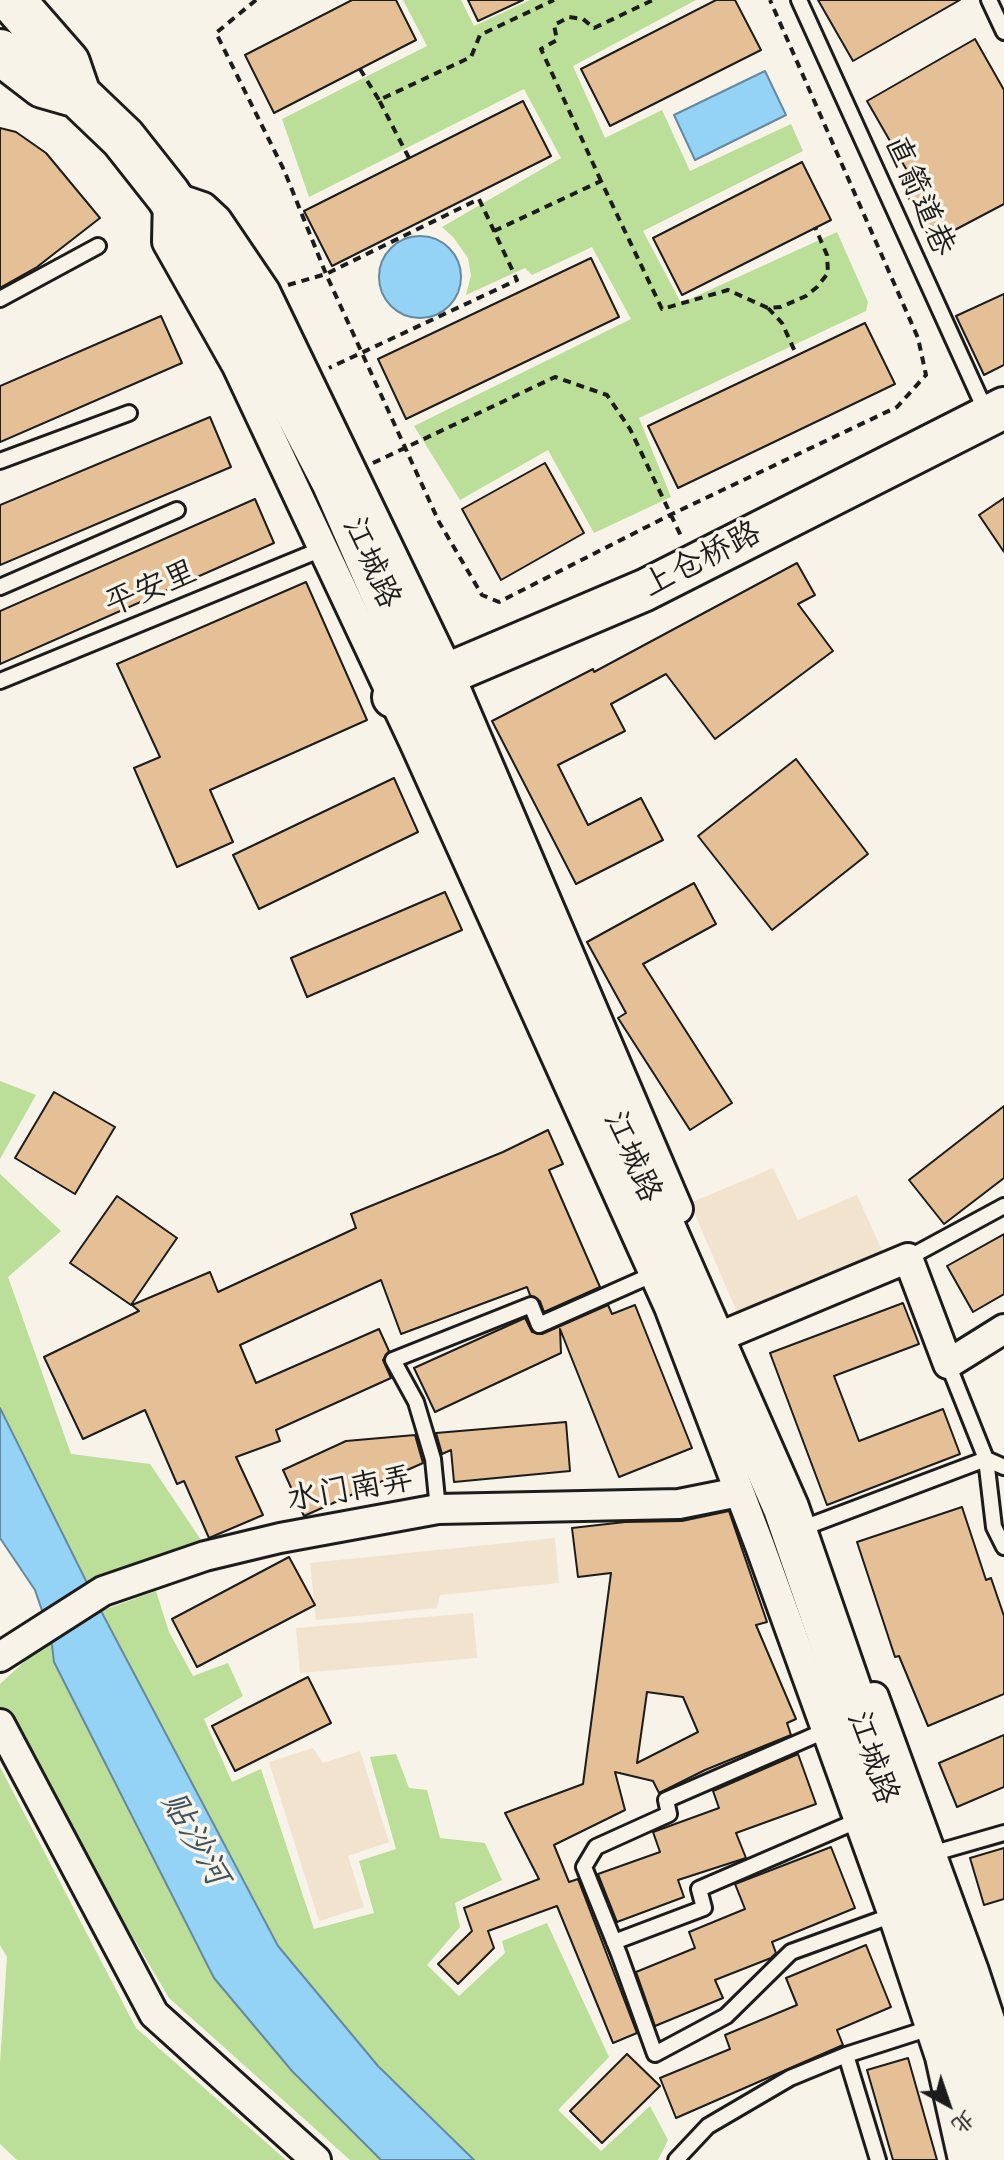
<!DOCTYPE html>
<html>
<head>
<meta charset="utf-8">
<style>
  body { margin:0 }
  #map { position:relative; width:1004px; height:2160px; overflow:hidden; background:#f7f3e8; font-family:Caveat,"LXGW WenKai TC",sans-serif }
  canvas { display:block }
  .north { position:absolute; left:908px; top:2064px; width:80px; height:80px; -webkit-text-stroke:6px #f7f3e8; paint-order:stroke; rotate:140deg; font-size:22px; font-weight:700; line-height:32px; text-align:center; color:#1c1c1c }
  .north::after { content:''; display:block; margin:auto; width:28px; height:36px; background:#1c1c1c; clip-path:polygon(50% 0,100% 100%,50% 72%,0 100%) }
</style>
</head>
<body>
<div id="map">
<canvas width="1004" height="2160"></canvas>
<div class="north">北</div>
</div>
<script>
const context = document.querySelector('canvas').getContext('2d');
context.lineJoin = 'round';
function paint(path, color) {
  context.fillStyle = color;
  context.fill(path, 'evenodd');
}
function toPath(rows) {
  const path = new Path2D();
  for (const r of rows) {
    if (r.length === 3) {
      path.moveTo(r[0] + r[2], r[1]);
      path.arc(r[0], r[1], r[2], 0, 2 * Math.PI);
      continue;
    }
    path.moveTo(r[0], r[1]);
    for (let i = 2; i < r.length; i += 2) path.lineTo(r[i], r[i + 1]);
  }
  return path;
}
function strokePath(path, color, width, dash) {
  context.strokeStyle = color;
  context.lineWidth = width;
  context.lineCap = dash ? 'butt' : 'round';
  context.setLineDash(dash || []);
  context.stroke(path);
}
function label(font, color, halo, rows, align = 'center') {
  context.font = font + ' Caveat,"LXGW WenKai TC",sans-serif';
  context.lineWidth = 7;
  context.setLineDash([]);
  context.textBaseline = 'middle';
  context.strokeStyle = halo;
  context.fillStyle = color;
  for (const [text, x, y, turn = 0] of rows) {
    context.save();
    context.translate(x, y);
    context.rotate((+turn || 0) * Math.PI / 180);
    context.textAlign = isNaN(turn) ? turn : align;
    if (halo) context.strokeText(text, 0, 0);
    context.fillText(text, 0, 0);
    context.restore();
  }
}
const built = toPath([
  [773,1168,798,1220,857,1195,889,1266,742,1324,690,1203],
  [555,1538,559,1583,440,1595,437,1608,316,1620,310,1563],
  [473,1613,477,1658,300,1673,296,1628],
  [313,1748,323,1763,360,1751,389,1842,348,1856,364,1907,319,1921,269,1762]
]);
const green = toPath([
  [403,0,461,0,474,26,530,0,696,0,573,66,605,138,662,110,690,171,791,124,803,151,643,231,681,303,837,232,868,302,866,311,639,418,671,497,594,533,548,450,460,500,414,426,631,319,592,247,532,275,525,268,466,295,471,275,468,258,453,237,442,227,561,158,524,89,309,197,282,119,427,46],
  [0,1081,36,1095,0,1159],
  [0,1174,61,1231,8,1277,71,1454,150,1464,201,1540,89,1586,0,1408],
  [156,1591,169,1632,193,1676,228,1663,243,1696,204,1719,232,1782,261,1769,314,1929,374,1913,359,1861,396,1849,370,1757,396,1754,409,1788,427,1790,440,1838,485,1843,502,1880,455,1903,460,1927,427,1965,459,1996,505,1953,502,1941,547,1923,609,2057,558,2110,601,2151,650,2106,668,2140,658,2160,474,2160,378,2066,278,1946,101,1611],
  [51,1637,214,1978,292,2071,381,2160,350,2160,169,1998,0,1713,0,1684],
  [0,1767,136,2028,286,2160,17,2160,0,2144,0,2063,7,1957,0,1945]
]);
const water = toPath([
  [765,71,786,115,695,160,674,115,765,71],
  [420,277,41],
  [0,1408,101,1611,278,1946,378,2066,474,2160,381,2160,292,2071,214,1978,54,1662,51,1637,35,1590,0,1538,0,1408]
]);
const building = toPath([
  [352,0,396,0,416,40,274,113,245,55,352,0],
  [468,0,523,0,478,21,468,0],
  [716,0,735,0,761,50,610,126,581,69,716,0],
  [818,0,960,0,853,61,818,0],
  [975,39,1004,90,1004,204,932,242,903,187,913,181,867,101,975,39],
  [523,101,551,156,332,266,304,211,523,101],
  [0,128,16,132,46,153,100,218,37,267,0,288,0,128],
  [802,162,831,220,682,295,653,238,802,162],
  [591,258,619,317,406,419,378,359,591,258],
  [1004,294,1004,365,984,375,956,316,1004,294],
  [161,316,182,363,0,442,0,386,161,316],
  [865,323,895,384,678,488,648,426,865,323],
  [210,417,231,467,0,565,0,505,210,417],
  [545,463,584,533,501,580,462,509,545,463],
  [1004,498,1004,552,979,515,1004,498],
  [255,499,274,543,0,664,0,611,255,499],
  [797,563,815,595,798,604,833,651,715,739,666,674,611,704,625,731,558,765,588,825,641,798,663,840,576,884,492,721,593,669,594,672,797,563],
  [306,582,367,720,210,790,233,842,177,867,134,768,160,757,117,664,306,582],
  [796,759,868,854,772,930,698,836,796,759],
  [394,778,418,832,259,909,233,855,394,778],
  [694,883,716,924,643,964,732,1103,690,1130,618,1018,626,1013,587,942,694,883],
  [445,892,462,930,307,997,291,958,445,892],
  [54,1092,115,1127,75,1194,15,1158,54,1092],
  [1004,1106,1004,1178,944,1224,909,1180,1004,1106],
  [548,1130,563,1164,549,1170,600,1287,544,1312,540,1301,530,1295,527,1287,401,1334,381,1280,240,1345,256,1383,379,1329,389,1351,383,1360,391,1378,276,1430,280,1441,236,1457,263,1515,209,1538,184,1481,177,1484,145,1410,83,1439,44,1357,139,1311,132,1305,210,1272,218,1292,356,1228,351,1214,503,1152,548,1130],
  [117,1196,177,1238,131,1305,70,1263,117,1196],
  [1004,1234,1004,1294,973,1312,947,1266,1004,1234],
  [903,1303,919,1344,834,1376,859,1441,943,1409,960,1454,827,1505,770,1353,903,1303],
  [608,1305,612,1314,635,1305,692,1448,619,1477,560,1329,561,1353,435,1412,414,1368,525,1318,532,1332,542,1334,608,1305],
  [566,1422,570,1471,454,1482,451,1450,442,1454,436,1433,566,1422],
  [415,1435,423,1463,304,1516,283,1470,346,1441,415,1435],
  [962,1507,986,1580,991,1578,1004,1616,1004,1694,928,1726,899,1656,895,1657,857,1542,962,1507],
  [729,1511,767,1622,756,1625,796,1719,787,1723,791,1735,705,1770,659,1793,653,1781,615,1772,625,1810,554,1845,569,1882,578,1879,637,2033,613,2043,557,1906,488,1931,494,1948,458,1984,438,1964,472,1931,464,1908,539,1879,505,1813,583,1784,611,1573,578,1577,572,1528,625,1522,682,1521,729,1511],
  [647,1692,683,1697,698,1732,637,1763,647,1692],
  [289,1557,315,1605,197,1667,172,1619,289,1557],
  [308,1677,331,1723,235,1771,212,1726,308,1677],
  [1004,1735,1004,1787,957,1807,939,1763,1004,1735],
  [798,1754,816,1804,736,1833,746,1858,678,1880,684,1897,617,1922,598,1874,660,1852,653,1832,719,1808,713,1791,798,1754],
  [831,1847,855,1908,772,1942,776,1953,771,1958,715,1980,723,1998,655,2026,636,1972,695,1948,689,1932,745,1909,735,1884,831,1847],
  [1004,1848,1004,1899,984,1905,970,1858,1004,1848],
  [866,1945,891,2007,837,2030,843,2045,676,2118,660,2078,730,2049,725,2035,797,2005,786,1978,866,1945],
  [627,2054,660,2086,602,2143,570,2111,627,2054],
  [908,2058,937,2160,893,2160,867,2070,908,2058]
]);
const path = toPath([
  [256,0,216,33,284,170,326,274,439,522,482,595,499,602,670,515,897,407,926,375,918,338,770,0],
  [360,69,379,100],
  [409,158,379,100,471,57,480,35,554,0],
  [601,181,541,49,557,40,554,25,569,17,583,19,594,28,653,0],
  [494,231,601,181,662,309,728,290,768,308,781,307,806,296,817,287,828,273,827,255,815,227],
  [288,285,326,274,479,199,517,280,329,368],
  [768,308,782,323,797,356],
  [373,463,555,377,607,395,630,429,681,536]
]);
const lane = toPath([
  [799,0,988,416],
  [989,0,1004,32],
  [0,299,98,246],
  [0,461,129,413],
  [0,587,177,510],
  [0,681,322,549],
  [908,1258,1004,1206],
  [1004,1467,986,1459,994,1527,1004,1547],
  [438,1509,433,1459,416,1402,393,1360,531,1305,539,1325,654,1274],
  [811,1525,986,1459,948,1364],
  [827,1730,666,1800,669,1814,596,1847,584,1867,619,1954,655,2054,726,2016,791,1952,893,1915],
  [931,1854,1004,1833],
  [614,1942,704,1908,699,1889,859,1820],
  [846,2055,878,2160],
  [676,2160,708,2126,790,2078,846,2055,930,2028]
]);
const street = toPath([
  [678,1209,449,673,265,291,217,220,203,207,168,195,167,242,237,366,414,742,669,1307,760,1546,893,1915,940,2057,963,2160],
  [731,1332,908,1258,948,1364,1004,1329],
  [0,1657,103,1591,205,1556,280,1538,438,1509,679,1504,739,1492],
  [874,1697,974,1971,993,2029,1004,2078],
  [0,1724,154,2014,316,2160]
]);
const secondary = toPath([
  [393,697,645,590,1004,408]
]);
const primary = toPath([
  [12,0,67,63,78,95],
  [0,52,43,85,78,95,123,138,168,195,249,318,334,481,786,1508,959,2008,975,2064,997,2160]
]);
const streetNames = [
  ["直箭道巷",919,196,66],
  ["上仓桥路",702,560,-27],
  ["江城路",371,563,66],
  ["平安里",151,589,-22],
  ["江城路",632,1157,66],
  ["水门南弄",350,1490,-10],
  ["江城路",872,1758,71]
];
const waterNames = [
  ["贴沙河",194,1839,60]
];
paint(built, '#f2e3cf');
paint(green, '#bbde99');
paint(water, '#95d3f6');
strokePath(water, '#658a9f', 2);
paint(building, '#e5bf96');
strokePath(building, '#1c1c1c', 2);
strokePath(lane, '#1c1c1c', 20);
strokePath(street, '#1c1c1c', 34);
strokePath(secondary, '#1c1c1c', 46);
strokePath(primary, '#1c1c1c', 50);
strokePath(path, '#1c1c1c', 4, [8, 6]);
strokePath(lane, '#f7f3e8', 14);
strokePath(street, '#f7f3e8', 28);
strokePath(secondary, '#f7f3e8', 40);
strokePath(primary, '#f7f3e8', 44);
label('32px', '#1c1c1c', '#f7f3e8', streetNames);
label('italic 34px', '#40535d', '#f7f3e8', waterNames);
</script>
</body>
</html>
